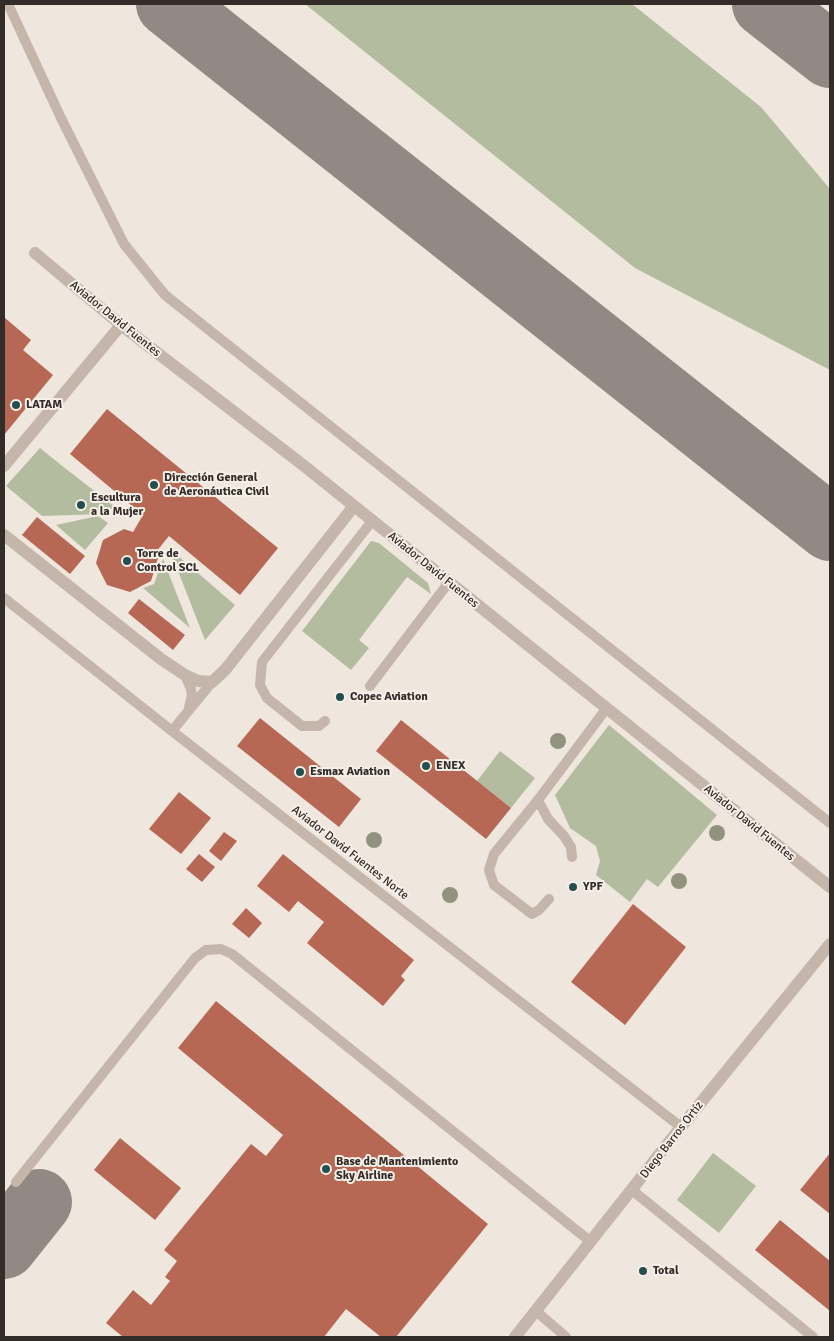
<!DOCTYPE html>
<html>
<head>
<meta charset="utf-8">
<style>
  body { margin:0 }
  #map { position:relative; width:834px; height:1341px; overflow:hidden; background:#efe6de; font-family:Signika,sans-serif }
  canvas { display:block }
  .frame { position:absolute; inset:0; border:5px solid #342c29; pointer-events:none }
</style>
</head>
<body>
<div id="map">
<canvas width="834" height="1341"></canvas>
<div class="frame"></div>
</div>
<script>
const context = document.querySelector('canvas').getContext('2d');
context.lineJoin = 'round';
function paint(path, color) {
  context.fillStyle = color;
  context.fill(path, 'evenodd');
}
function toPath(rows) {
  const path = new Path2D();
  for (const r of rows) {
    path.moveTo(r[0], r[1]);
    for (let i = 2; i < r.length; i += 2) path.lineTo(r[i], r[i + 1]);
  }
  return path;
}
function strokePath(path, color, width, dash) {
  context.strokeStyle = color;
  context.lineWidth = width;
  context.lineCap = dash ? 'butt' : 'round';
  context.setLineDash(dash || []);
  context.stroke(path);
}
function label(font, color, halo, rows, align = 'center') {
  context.font = font + ' Signika,sans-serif';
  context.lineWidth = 4;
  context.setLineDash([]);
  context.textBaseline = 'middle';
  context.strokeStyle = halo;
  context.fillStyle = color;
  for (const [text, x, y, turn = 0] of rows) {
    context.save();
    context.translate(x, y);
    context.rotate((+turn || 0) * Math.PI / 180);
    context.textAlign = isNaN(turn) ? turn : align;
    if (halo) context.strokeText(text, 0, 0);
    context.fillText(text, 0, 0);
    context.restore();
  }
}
const green = toPath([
  [305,4,632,4,761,107,830,189,830,370,635,268],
  [40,448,61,465,115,507,101,514,42,516,6,486],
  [98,516,108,523,85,550,56,525],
  [371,541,379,543,428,583,431,594,407,577,359,640,369,648,351,670,302,631],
  [169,548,235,605,205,640],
  [163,559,190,628,143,588,154,584],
  [609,725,717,815,658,887,647,879,630,902,596,875,600,861,596,846,570,828,555,795],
  [500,751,535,778,511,808,477,781],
  [713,1153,756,1186,719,1233,677,1200]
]);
const taxiway = toPath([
  [169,4,830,528],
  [765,4,830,55],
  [4,1246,39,1202]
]);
const building = toPath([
  [5,318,31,340,23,350,53,375,4,435,4,319],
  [107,409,278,548,240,595,169,536,156,552,158,558,151,581,130,592,107,585,96,563,103,540,124,529,133,532,143,515,70,454],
  [37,517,85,556,70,574,22,535],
  [139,599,185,635,173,650,128,613],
  [260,718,361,799,339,827,237,746],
  [401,720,511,808,486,839,376,751],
  [179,792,211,818,181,854,149,829],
  [224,832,237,841,221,861,209,851],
  [199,854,215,867,202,882,186,869],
  [283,854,414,960,401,976,405,980,383,1006,307,943,324,922,298,901,289,912,257,886],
  [633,904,686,947,625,1025,571,982],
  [246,908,262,923,249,938,232,924],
  [216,1001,488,1224,396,1337,381,1337,346,1309,324,1337,123,1337,106,1323,133,1290,151,1305,170,1281,165,1277,177,1261,164,1250,251,1144,266,1156,283,1135,178,1048],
  [120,1138,181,1188,155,1220,94,1170],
  [830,1153,830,1214,800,1190],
  [780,1220,830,1261,830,1311,755,1250]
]);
const service = toPath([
  [8,4,61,118,124,244,165,295,830,823],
  [4,598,172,731,681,1127],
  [185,675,191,689,192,696,189,707],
  [370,686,449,582],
  [325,721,319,726,302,726,267,698,260,685,262,662,372,521],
  [172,731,212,682],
  [538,800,494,854,489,870,494,885,532,914,539,910,549,899],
  [572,857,571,847,564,836,548,819,538,800,606,709],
  [16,1182,195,958,206,950,221,949,232,954,591,1242],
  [632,1190,813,1337],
  [536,1311,566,1337]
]);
const minor = toPath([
  [35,253,121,325,303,465,830,887],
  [4,466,121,325],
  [4,535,161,659,185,675,198,681,212,682,225,670,354,506],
  [515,1337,681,1127,830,944]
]);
const trees = [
  [558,741],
  [717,833],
  [374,840],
  [679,881],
  [450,895]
];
const markers = [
  [16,405,5,"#244f50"],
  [154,485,5,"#244f50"],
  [81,505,5,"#244f50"],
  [127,561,5,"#244f50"],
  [340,697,5,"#244f50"],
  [426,766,5,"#244f50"],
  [300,772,5,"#244f50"],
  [573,887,5,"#244f50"],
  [326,1169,5,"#244f50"],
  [643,1271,5,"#244f50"]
];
const streetNames = [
  ["Aviador David Fuentes",115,319,39],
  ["Aviador David Fuentes",433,570,39],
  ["Aviador David Fuentes",749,823,39],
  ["Aviador David Fuentes Norte",350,853,38],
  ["Diego Barros Ortíz",672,1140,-52]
];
const poiNames = [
  ["LATAM",26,405],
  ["Dirección General",164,478],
  ["de Aeronáutica Civil",164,492],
  ["Escultura",91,498],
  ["a la Mujer",91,512],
  ["Torre de",137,554],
  ["Control SCL",137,568],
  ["Copec Aviation",350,697],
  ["ENEX",436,766],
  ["Esmax Aviation",310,772],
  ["YPF",583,887],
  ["Base de Mantenimiento",336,1162],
  ["Sky Airline",336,1176],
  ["Total",653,1271]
];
paint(green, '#b4bc9f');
strokePath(taxiway, '#928984', 66);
paint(building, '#b66855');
strokePath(service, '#c5b6ab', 10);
strokePath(minor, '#c5b6ab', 12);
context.fillStyle = '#92937e';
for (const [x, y] of trees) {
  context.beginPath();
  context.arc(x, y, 8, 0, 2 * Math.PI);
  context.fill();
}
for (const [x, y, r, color] of markers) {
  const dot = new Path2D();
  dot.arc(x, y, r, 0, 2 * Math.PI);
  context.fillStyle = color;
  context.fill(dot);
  strokePath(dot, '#f7f0e9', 2);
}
label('12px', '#342c29', '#f7f0e9', streetNames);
label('bold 12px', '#342c29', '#f7f0e9', poiNames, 'left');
</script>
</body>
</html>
